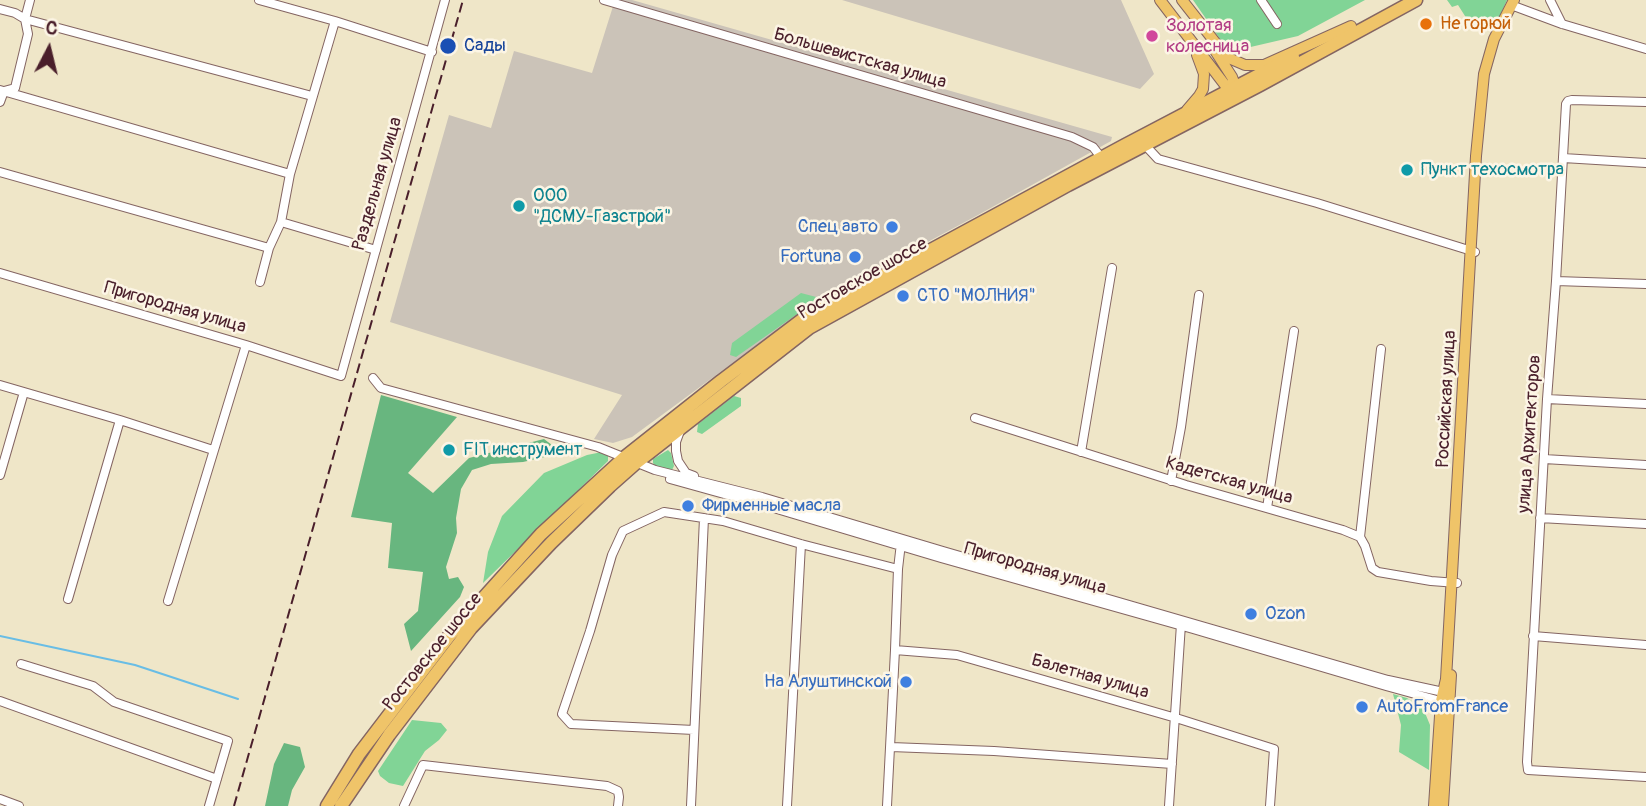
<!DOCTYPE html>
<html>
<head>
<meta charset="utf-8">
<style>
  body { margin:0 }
  #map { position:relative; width:1646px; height:806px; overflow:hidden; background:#efe6c8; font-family:Pangolin,sans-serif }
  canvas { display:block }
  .north { position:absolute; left:14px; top:14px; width:70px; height:70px; -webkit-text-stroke:5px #fcf5e5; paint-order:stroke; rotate:7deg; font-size:19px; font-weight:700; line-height:28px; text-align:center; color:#4a1f2b }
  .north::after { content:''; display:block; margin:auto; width:24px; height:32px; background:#4a1f2b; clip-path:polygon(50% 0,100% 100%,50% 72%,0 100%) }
</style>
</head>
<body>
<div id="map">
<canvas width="1646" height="806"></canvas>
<div class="north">С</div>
</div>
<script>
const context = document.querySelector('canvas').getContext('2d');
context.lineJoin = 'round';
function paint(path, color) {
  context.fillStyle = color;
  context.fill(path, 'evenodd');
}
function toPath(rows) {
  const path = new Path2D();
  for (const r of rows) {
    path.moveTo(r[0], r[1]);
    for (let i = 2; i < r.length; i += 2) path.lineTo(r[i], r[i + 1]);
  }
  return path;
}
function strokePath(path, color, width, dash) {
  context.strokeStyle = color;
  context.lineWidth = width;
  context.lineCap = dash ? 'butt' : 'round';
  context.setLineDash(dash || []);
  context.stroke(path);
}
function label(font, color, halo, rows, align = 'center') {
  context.font = font + ' Pangolin,sans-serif';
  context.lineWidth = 5;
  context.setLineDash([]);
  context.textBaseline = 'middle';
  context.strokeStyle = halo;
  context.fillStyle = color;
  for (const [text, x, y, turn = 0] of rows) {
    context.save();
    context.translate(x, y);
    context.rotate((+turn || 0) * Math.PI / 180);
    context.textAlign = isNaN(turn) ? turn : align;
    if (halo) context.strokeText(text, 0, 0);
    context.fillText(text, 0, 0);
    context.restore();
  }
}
const industrial = toPath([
  [615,0,632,0,1112,137,1111,141,978,215,840,289,776,331,632,437,613,443,594,439,622,395,390,322,449,115,491,128,514,51,592,73],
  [842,0,1121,0,1154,74,1140,89]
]);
const green = toPath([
  [1193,0,1365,0,1298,36,1229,52],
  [1447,0,1507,0,1500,16,1495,23,1480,32,1476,27,1472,27,1458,5,1452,7],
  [801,293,820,298,736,357,730,355,732,343],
  [734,396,741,398,741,406,702,434,697,432,698,424],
  [668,450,671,453,674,466,672,470,655,466,653,463,653,459],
  [602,452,608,456,608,461,483,583,488,552,502,516,544,473,587,455],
  [1393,694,1407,698,1423,708,1430,725,1429,770,1399,752,1401,725],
  [412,720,441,723,447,730,439,740,425,751,403,786,389,783,380,776,378,771]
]);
const forest = toPath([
  [381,395,457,417,408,473,433,493,469,458,544,439,556,448,549,456,523,462,491,464,472,470,461,489,456,518,457,533,446,567,449,579,458,577,464,587,460,597,411,651,404,624,418,611,423,572,388,568,392,523,351,517],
  [284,743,300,747,305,767,292,790,288,806,265,806,274,764]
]);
const stream = toPath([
  [0,636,135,665,238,699]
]);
const minor = toPath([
  [259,0,335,21,432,52],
  [604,0,1072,137,1093,147,1104,161],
  [1261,0,1277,24],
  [1550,0,1562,24],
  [1511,5,1562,24,1646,49],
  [0,9,15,13,25,19,312,96],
  [0,90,290,174],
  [0,102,4,91,15,88,28,34,25,19,30,0],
  [1646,102,1572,100,1568,101,1566,104,1556,281,1547,399,1527,762,1528,770,1646,777],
  [1145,145,1158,159,1317,203,1475,252],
  [1563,158,1646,163],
  [0,172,269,248],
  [281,222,376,250],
  [0,273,246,345,341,376,445,0],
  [1556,281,1646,284],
  [260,282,269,248,281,222,290,174,335,21],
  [373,378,381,388,598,447,655,470,762,497,943,551,1388,680,1448,693],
  [0,385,120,420,213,450],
  [1547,399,1646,404],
  [975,418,1186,485,1343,530,1360,537,1365,546,1372,568,1378,572,1431,581,1457,583],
  [680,431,676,442,676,451,678,461,686,473,694,476],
  [1081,452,1112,268],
  [1544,459,1646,465],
  [0,475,24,392],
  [670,479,760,504,941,558,1193,629,1386,686,1444,702],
  [1171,481,1181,427,1199,295],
  [1267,508,1294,331],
  [1540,518,1646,524],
  [1360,537,1381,349],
  [68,599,120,420],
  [168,601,246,345],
  [1533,636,1646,645],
  [895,650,957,655,1176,718,1274,749,1270,806],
  [21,664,93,686,114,702,228,741,209,806],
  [0,701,217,779],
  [694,730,571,724,562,714,590,631,612,555,623,531,664,512,723,521,801,544,898,569],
  [891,747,994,751,1172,764],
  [0,799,19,806],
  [404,806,423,765,607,786,618,791,619,797,618,806],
  [691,806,704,518],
  [787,806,801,544],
  [887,806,895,650,898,569,901,543],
  [1169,806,1181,624]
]);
const major = toPath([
  [1160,0,1225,85,1236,88],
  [1182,0,1222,51,1231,59,1245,65,1264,65,1351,26],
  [1214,49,1232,77,1236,88],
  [1187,110,1199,96,1203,89,1204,74,1197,55],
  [1434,806,1441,701,1446,679,1476,156,1484,74,1494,39,1514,0],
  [1443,806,1451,675]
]);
const highway = toPath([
  [327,806,359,754,449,636,541,534,625,457,721,381,803,319,1125,145,1293,57],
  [341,806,389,735,471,628,551,543,610,486,636,463,809,328,1068,185,1260,85,1416,0]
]);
const rail = toPath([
  [234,806,463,0]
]);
const markers = [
  [1426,24,7,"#e8710a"],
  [1152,36,7,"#d1479c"],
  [448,46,9,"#1a4fb4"],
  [1407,170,7,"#0f9aa8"],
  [519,206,7,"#0f9aa8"],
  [892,227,7,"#3f7fe0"],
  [855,257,7,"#3f7fe0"],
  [903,296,7,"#3f7fe0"],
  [449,450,7,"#0f9aa8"],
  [688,506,7,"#3f7fe0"],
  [1251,614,7,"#3f7fe0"],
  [906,682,7,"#3f7fe0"],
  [1362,707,7,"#3f7fe0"]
];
const foodNames = [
  ["Не горюй",1440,24]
];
const hotelNames = [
  ["Золотая",1166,26],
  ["колесница",1166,47]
];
const transitNames = [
  ["Сады",464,46]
];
const streetNames = [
  ["Большевистская улица",860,59,16],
  ["Раздельная улица",378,184,-74],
  ["Ростовское шоссе",863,279,-30],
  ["Пригородная улица",175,308,16],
  ["Российская улица",1447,399,-87],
  ["улица Архитекторов",1530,434,-86],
  ["Кадетская улица",1229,481,16],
  ["Пригородная улица",1035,569,16],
  ["Ростовское шоссе",433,652,-51],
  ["Балетная улица",1090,677,16]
];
const cultureNames = [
  ["Пункт техосмотра",1421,170],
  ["ООО",533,196],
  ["\"ДСМУ-Газстрой\"",533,217],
  ["FIT инструмент",463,450]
];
const shopNames = [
  ["Спец авто",878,227,"right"],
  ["Fortuna",841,257,"right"],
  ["СТО \"МОЛНИЯ\"",917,296],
  ["Фирменные масла",702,506],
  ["Ozon",1265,614],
  ["На Алуштинской",892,682,"right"],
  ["AutoFromFrance",1376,707]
];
paint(industrial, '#cbc3b8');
paint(green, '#81d496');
paint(forest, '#68b67f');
strokePath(stream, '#69bde5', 2);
strokePath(minor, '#846562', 10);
strokePath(major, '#846562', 12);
strokePath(highway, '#846562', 15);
strokePath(minor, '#fff', 8);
strokePath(major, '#efc469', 10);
strokePath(highway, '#efc469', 12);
strokePath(rail, '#4a1f2b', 2, [10, 5]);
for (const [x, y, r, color] of markers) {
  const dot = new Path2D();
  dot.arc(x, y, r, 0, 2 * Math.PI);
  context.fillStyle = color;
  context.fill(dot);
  strokePath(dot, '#fcf5e5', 2.5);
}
label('18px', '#c56008', '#fcf5e5', foodNames, 'left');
label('18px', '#b23c85', '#fcf5e5', hotelNames, 'left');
label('18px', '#164399', '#fcf5e5', transitNames, 'left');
label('18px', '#4a1f2b', '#fcf5e5', streetNames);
label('18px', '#0d838f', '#fcf5e5', cultureNames, 'left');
label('18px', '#366cbe', '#fcf5e5', shopNames, 'left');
</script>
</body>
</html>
